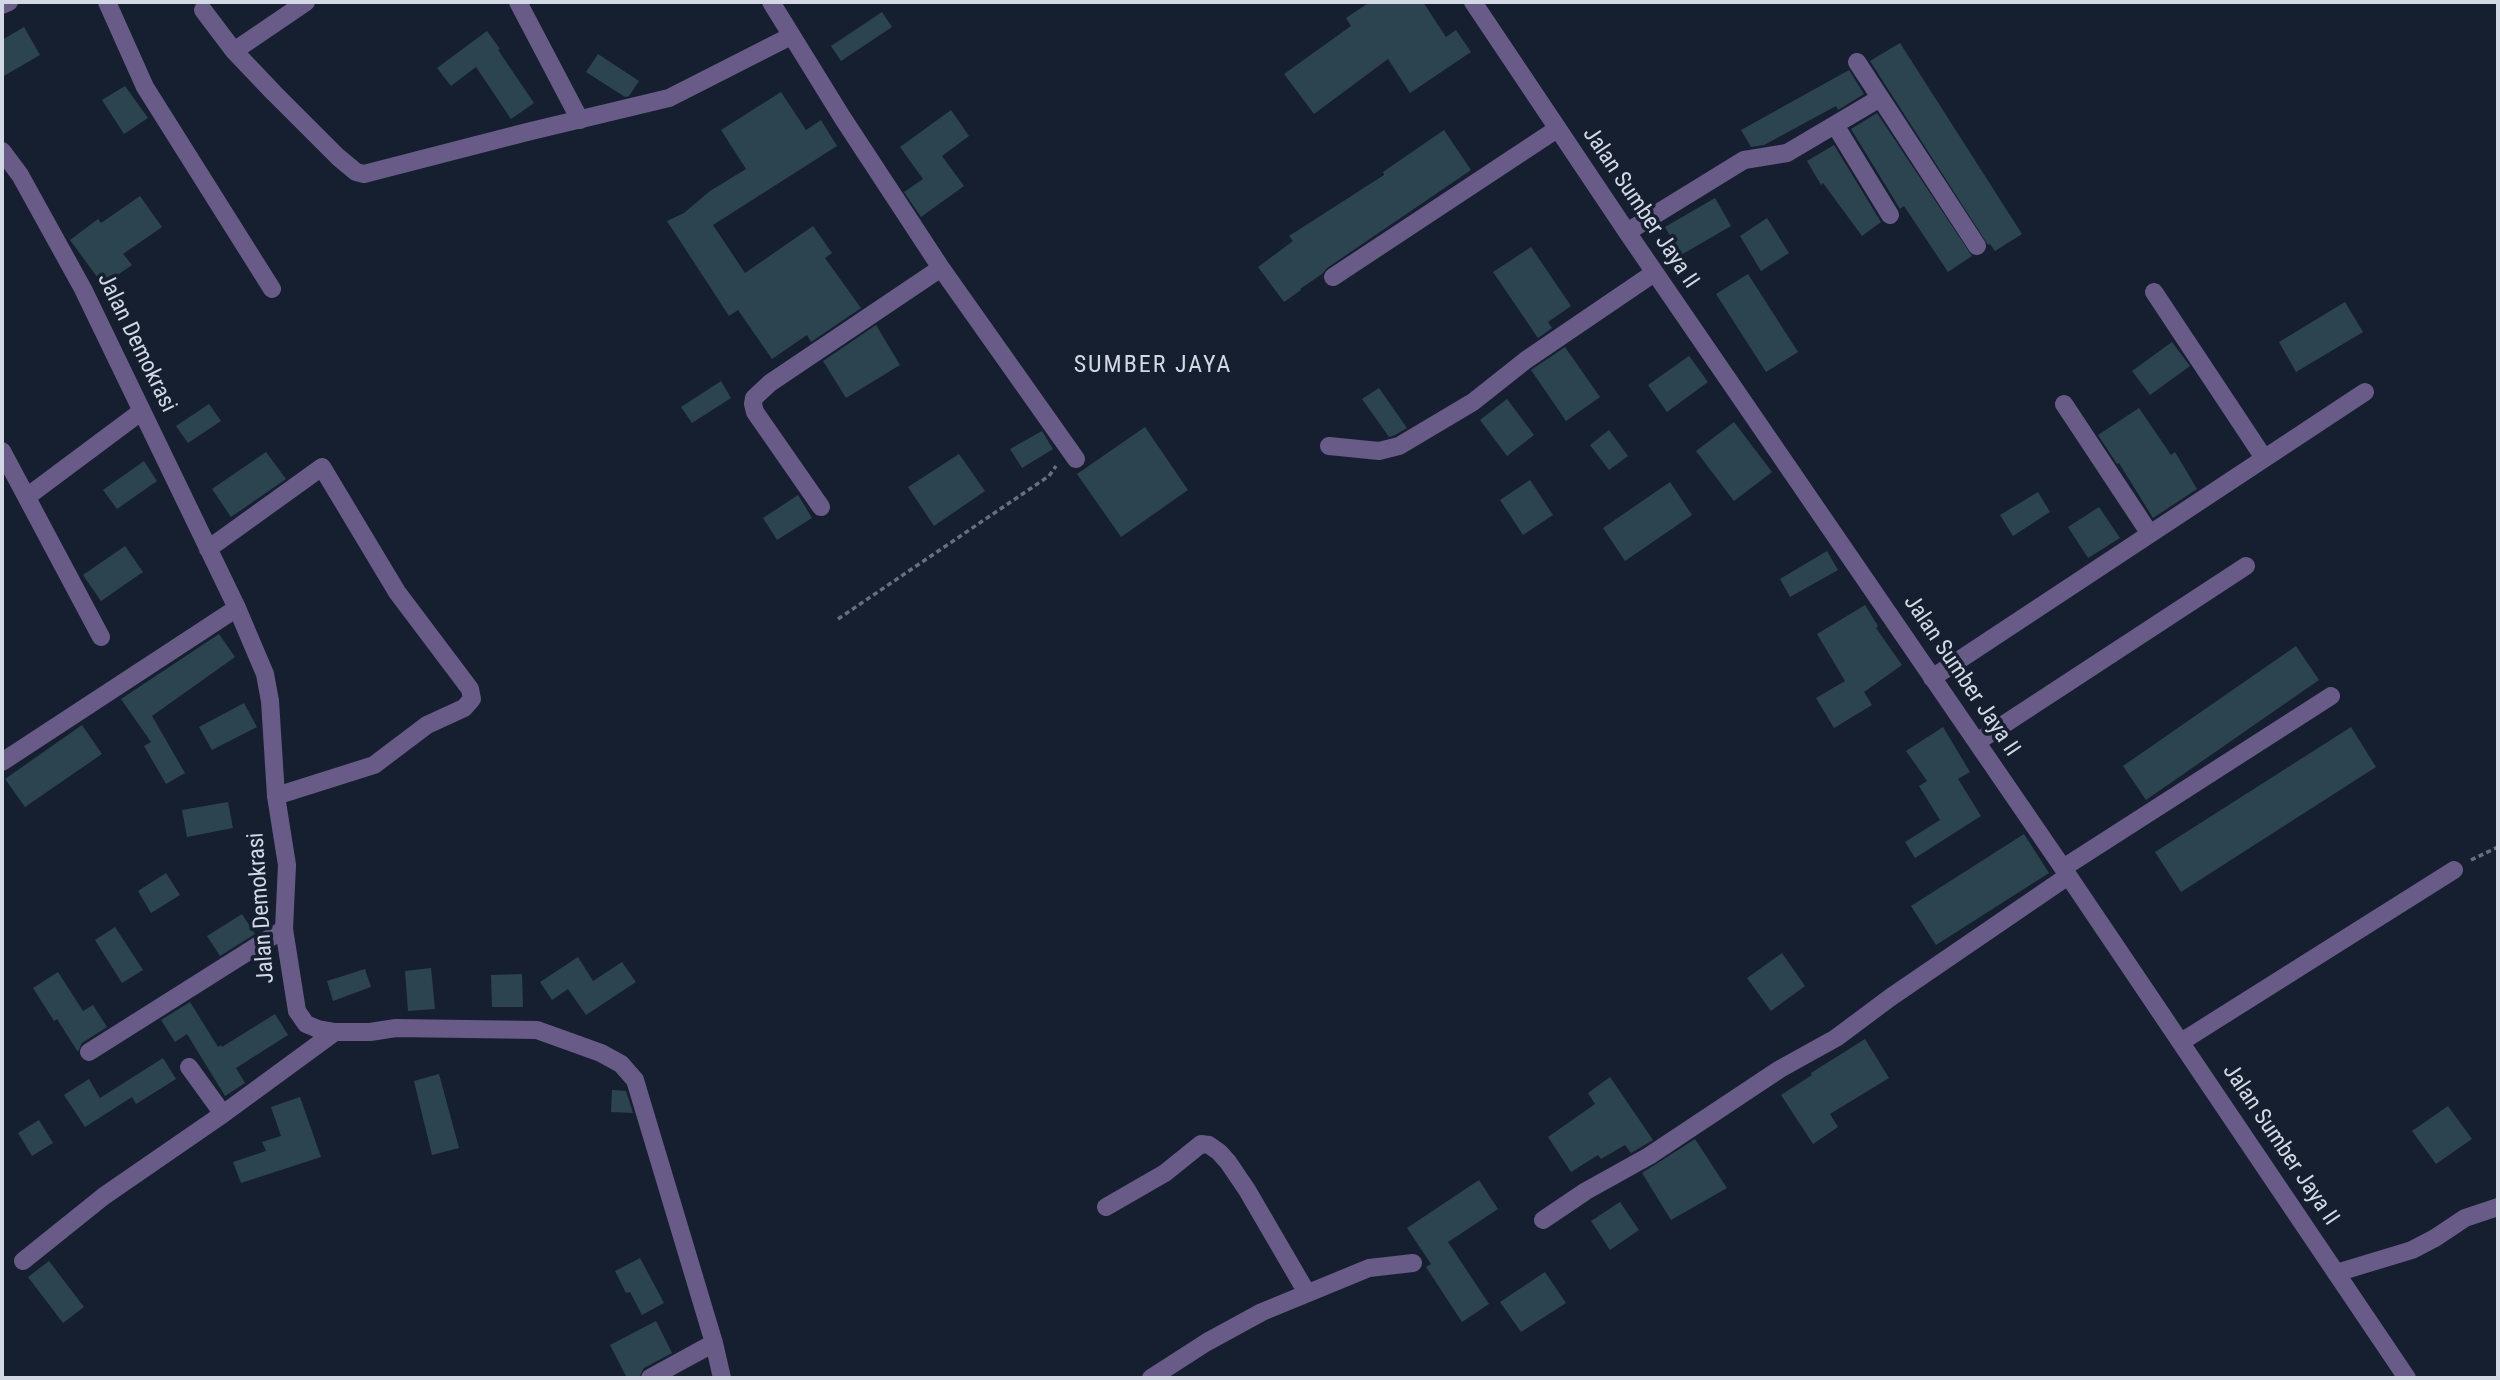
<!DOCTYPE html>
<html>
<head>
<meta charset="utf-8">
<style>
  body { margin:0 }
  #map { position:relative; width:2500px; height:1380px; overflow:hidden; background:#161f30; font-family:"Roboto Condensed",sans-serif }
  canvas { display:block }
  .frame { position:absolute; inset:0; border:4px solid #d2d8e4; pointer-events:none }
</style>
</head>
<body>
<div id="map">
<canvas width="2500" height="1380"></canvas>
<div class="frame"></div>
</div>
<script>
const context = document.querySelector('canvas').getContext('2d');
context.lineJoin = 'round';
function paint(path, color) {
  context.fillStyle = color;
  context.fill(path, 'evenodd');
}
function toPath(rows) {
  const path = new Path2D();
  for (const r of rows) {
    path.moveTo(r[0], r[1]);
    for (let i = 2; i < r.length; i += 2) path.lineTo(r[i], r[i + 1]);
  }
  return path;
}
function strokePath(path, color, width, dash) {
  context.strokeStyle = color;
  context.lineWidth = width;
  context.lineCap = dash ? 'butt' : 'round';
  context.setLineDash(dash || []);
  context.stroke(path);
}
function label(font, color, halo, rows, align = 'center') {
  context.font = font + ' "Roboto Condensed",sans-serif';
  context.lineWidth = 7;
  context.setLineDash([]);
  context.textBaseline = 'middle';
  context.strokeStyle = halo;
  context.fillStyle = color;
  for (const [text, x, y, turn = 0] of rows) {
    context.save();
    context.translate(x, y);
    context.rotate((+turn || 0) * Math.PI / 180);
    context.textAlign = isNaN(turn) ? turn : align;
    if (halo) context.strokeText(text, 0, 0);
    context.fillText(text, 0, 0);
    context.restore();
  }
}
const building = toPath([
  [1370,2,1423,2,1446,37,1456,30,1471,52,1410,93,1388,59,1314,114,1284,74,1351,26,1346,18],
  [882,12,892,27,841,61,831,46],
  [24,27,40,55,2,77,2,40],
  [487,31,500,49,498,50,534,103,511,119,476,67,451,86,437,68],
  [1900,43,2022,234,1995,251,1990,244,1988,245,1870,61],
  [598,54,639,81,629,96,625,97,586,72],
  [1849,70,1864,94,1838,110,1836,106,1764,145,1751,147,1741,130],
  [125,86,148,118,124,134,102,100],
  [781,92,806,130,821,120,837,146,713,225,745,273,813,226,832,253,825,258,861,308,811,342,807,335,772,359,738,310,729,316,667,221,684,213,710,191,746,169,721,130],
  [951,110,969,136,942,156,964,186,921,217,904,192,923,179,900,147],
  [1877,113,1972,256,1948,272,1904,206,1900,209,1851,129],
  [1444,130,1471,170,1327,268,1322,274,1300,289,1301,290,1284,302,1258,267,1293,241,1289,236,1384,175,1383,172],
  [1834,145,1881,222,1862,236,1823,183,1821,185,1807,161],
  [140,196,162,227,123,254,132,265,103,285,70,240,98,219,101,223],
  [1715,198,1731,226,1681,255,1665,227],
  [1767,218,1789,253,1761,271,1740,236],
  [1531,247,1571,306,1548,322,1552,328,1538,338,1493,272],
  [1748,274,1798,352,1766,372,1716,294],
  [2345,302,2363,332,2296,372,2279,342],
  [876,325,900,365,846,398,823,361],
  [2172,342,2190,366,2150,395,2132,371],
  [1565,347,1600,397,1566,421,1531,370],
  [1689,356,1708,382,1667,412,1648,385],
  [721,381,731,398,692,423,681,407],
  [1379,388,1407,428,1395,435,1389,437,1362,399],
  [1507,399,1534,435,1507,456,1480,420],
  [209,404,221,421,188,443,176,426],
  [2139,408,2171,455,2175,452,2197,489,2153,518,2119,463,2117,464,2098,435],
  [1734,422,1772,472,1734,501,1696,451],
  [1145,427,1188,490,1121,537,1077,474],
  [1609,430,1628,456,1609,470,1590,445],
  [1042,431,1053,449,1022,468,1010,449],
  [266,452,286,479,231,517,212,489],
  [959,454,985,491,934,526,908,487],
  [144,461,157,481,117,509,103,490],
  [1530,480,1553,515,1523,535,1500,500],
  [1670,482,1692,515,1625,561,1603,528],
  [2038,492,2050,512,2013,536,2000,515],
  [798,495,812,518,777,540,763,518],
  [2099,507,2120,538,2088,558,2068,527],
  [125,546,143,572,101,601,83,575],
  [1827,551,1838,570,1790,597,1780,579],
  [1865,605,1878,626,1876,628,1902,665,1864,692,1872,705,1834,728,1816,698,1845,681,1817,634],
  [219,634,235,657,152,716,185,773,166,784,144,746,151,742,121,699],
  [2296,646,2319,680,2146,800,2123,766],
  [244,703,257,727,212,750,199,727],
  [82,725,102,754,25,807,5,779],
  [1943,727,1970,772,1958,779,1981,816,1915,858,1905,842,1940,820,1919,786,1927,781,1906,751],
  [2351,727,2376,767,2181,892,2155,852],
  [228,802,233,828,187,837,182,810],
  [2024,834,2049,873,1936,945,1911,906],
  [166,873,180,895,151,913,138,891],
  [242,914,255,934,220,956,207,936],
  [115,927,143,970,122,983,95,940],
  [1782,953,1805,986,1771,1011,1747,978],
  [578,957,593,981,622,962,636,982,586,1015,568,989,552,1000,540,982],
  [431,968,435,1009,408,1011,405,971],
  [365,969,371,987,333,1001,327,981],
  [58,972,83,1011,93,1005,107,1027,82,1043,78,1052,57,1019,54,1021,33,988],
  [522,974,523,1007,492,1007,491,975],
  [190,1002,218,1047,221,1045,222,1047,275,1014,288,1035,236,1068,245,1083,225,1096,187,1034,175,1042,161,1020],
  [1865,1039,1889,1078,1830,1114,1838,1127,1813,1144,1781,1095,1812,1075,1811,1073],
  [163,1058,176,1079,136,1104,132,1097,85,1127,64,1095,89,1079,100,1098],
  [439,1074,459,1148,432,1155,414,1081],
  [1610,1077,1653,1140,1631,1153,1625,1145,1601,1159,1598,1155,1571,1172,1548,1137,1595,1104,1588,1093],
  [612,1090,626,1091,633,1113,611,1112],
  [300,1097,321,1157,241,1183,233,1162,266,1151,262,1142,281,1136,271,1107],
  [2448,1106,2472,1139,2436,1164,2412,1131],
  [39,1120,53,1143,32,1156,18,1133],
  [1695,1139,1727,1188,1671,1220,1642,1173],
  [1479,1180,1498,1209,1448,1242,1489,1304,1462,1322,1426,1267,1431,1264,1407,1228],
  [1620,1202,1639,1230,1610,1250,1591,1221],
  [640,1258,664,1303,642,1315,630,1292,626,1293,615,1271],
  [49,1261,84,1307,63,1323,28,1277],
  [1545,1272,1566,1303,1521,1332,1500,1302],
  [656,1321,672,1353,644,1368,639,1378,627,1378,610,1345]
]);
const path = toPath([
  [838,619,1049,476,1056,466],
  [2471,860,2498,847]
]);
const minor = toPath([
  [107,2,145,87,272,289],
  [518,2,580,120],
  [771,2,842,117,941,268,1076,459],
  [1473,2,1627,232,2063,868,2407,1378],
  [2,5,9,2],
  [203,10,234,51,274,93,338,157,356,172,364,174,527,132,669,98,791,36],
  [234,51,306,2],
  [1857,62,1977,246],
  [1835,125,1890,215],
  [2,151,20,175,83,289,237,608,265,674,270,701,276,796,287,865,284,929,297,1011,306,1024,318,1029,335,1032,370,1032,396,1028,537,1030,601,1053,621,1064,635,1080,714,1343,722,1378],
  [1627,232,1744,160,1787,153,1880,98],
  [1333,277,1557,129],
  [2154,292,2264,458],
  [2064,404,2150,534],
  [1329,446,1379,451,1399,446,1473,402,1526,360,1654,273],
  [2,451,101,637],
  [28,496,142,411],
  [821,507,755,412,753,404,754,398,770,383,941,268],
  [208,549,322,467,397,592,470,689,472,699,464,708,427,725,374,765,276,796],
  [1932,678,2365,392],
  [1977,742,2246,566],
  [2,762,237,608],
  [2063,868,2331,696],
  [2181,1042,2454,870],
  [89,1052,284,929],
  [189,1067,223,1114,335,1032],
  [1106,1207,1165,1173,1201,1144,1209,1145,1219,1152,1228,1162,1247,1190,1307,1293],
  [1543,1220,1586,1191,1649,1156,1780,1069,1836,1038,1891,997,2068,876],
  [23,1261,104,1196,223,1114],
  [2336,1273,2412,1250,2435,1238,2465,1218,2498,1207],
  [650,1378,714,1343],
  [1151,1378,1207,1342,1262,1312,1369,1268,1413,1263]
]);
const streetNames = [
  ["Jalan Sumber Jaya II",1640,208,56],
  ["Jalan Demokrasi",136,343,64],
  ["Jalan Sumber Jaya II",1961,676,56],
  ["Jalan Demokrasi",262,908,-94],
  ["Jalan Sumber Jaya II",2280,1145,56]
];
const neighbourhoodNames = [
  ["SUMBER JAYA",1153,366]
];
paint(building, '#2c444f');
strokePath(path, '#676f7e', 3.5, [5, 3.5]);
strokePath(minor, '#695b87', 18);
label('23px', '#d2d8e4', '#161f30', streetNames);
context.letterSpacing = '2px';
label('24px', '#d2d8e4', '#161f30', neighbourhoodNames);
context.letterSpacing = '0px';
</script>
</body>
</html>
